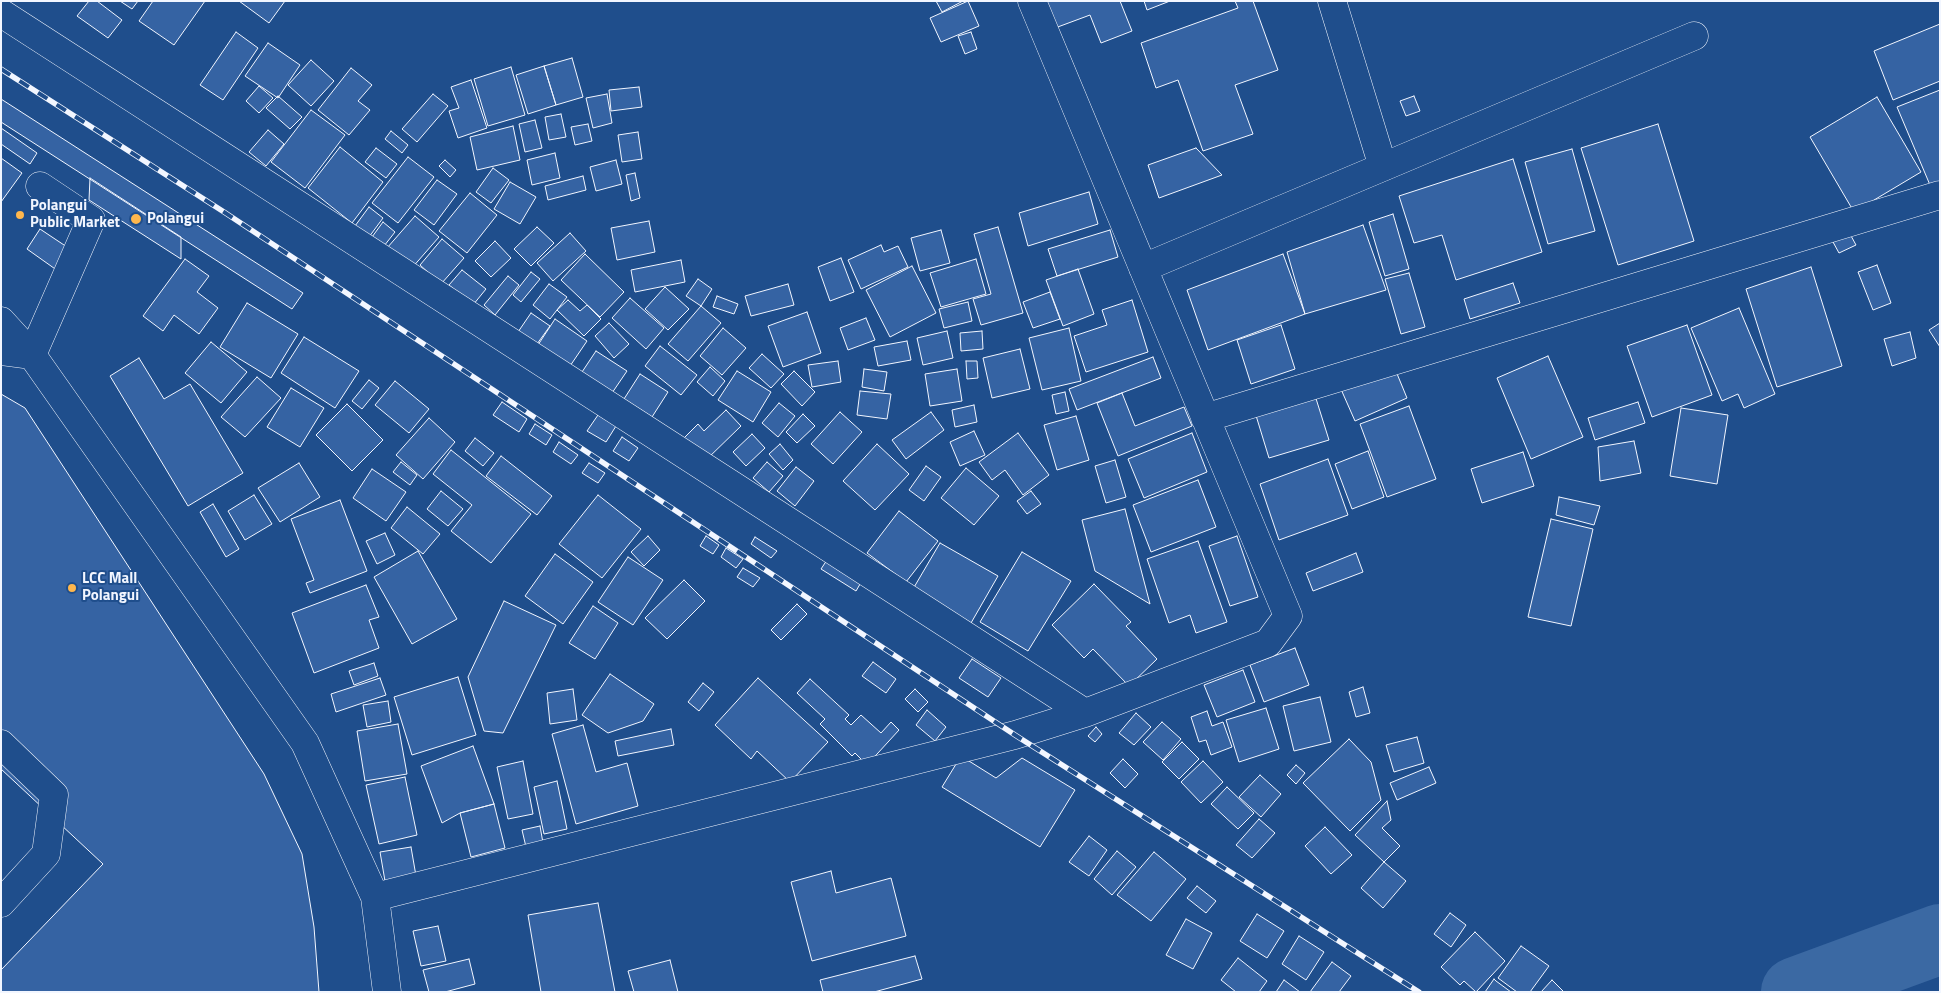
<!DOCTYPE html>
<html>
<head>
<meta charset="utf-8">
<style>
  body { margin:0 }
  #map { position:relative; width:1941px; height:993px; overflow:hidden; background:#1f4e8c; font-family:"Titillium Web",sans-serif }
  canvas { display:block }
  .frame { position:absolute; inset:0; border:2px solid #f2f6ff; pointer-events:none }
</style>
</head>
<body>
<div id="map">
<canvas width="1941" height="993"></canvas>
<div class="frame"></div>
</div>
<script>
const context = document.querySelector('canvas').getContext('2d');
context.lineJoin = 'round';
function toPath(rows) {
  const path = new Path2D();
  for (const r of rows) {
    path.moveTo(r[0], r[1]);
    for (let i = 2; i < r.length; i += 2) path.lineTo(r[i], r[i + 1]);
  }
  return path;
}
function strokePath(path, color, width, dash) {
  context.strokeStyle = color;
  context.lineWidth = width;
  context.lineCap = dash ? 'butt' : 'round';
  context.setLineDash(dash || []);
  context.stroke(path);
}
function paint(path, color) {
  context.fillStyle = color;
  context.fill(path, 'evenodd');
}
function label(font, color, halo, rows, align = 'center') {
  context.font = font + ' "Titillium Web",sans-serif';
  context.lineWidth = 4;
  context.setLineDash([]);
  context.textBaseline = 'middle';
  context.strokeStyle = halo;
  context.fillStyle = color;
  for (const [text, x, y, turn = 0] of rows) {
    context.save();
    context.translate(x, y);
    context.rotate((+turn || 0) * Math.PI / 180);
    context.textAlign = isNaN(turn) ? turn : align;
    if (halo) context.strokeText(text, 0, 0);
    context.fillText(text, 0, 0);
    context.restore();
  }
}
const river = toPath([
  [1796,992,1940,939]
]);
const building = toPath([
  [89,1,97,1,122,20,108,38,77,16,89,1],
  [120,1,138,1,132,9,120,1],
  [153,1,205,1,174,45,139,21,153,1],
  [239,1,285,1,269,23,239,1],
  [936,1,963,1,942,12,936,1],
  [968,1,979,26,941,42,930,18,968,1],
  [1045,1,1120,1,1132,31,1101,43,1090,15,1055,28,1045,1],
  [1144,1,1170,1,1147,10,1144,1],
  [1235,1,1253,1,1278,70,1235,85,1253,134,1203,151,1178,80,1156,88,1141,43,1238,8,1235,1],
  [1940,24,1940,81,1893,100,1874,51,1940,24],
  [236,32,258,48,223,100,200,85,236,32],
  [971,32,977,49,965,54,958,36,971,32],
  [268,43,300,65,278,98,245,76,268,43],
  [572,58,583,97,556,105,544,66,572,58],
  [311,60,334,81,311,106,288,85,311,60],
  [544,66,556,105,528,114,516,75,544,66],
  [511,67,525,115,488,126,474,79,511,67],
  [351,68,372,85,358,101,370,110,349,135,318,110,351,68],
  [471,80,487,128,458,138,449,111,459,108,451,87,471,80],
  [259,86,273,98,259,113,246,101,259,86],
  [639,87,642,107,611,111,609,90,639,87],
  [1940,90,1940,181,1930,185,1897,107,1940,90],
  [433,94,448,106,417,142,402,129,433,94],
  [607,94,612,123,593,128,586,98,607,94],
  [278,96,302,117,290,129,266,108,278,96],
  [1414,96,1420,111,1406,116,1400,101,1414,96],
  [1877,97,1921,172,1854,212,1810,137,1877,97],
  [1,99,303,293,292,309,1,122,1,99],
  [311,110,345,135,305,188,271,162,311,110],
  [561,114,566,137,549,140,545,117,561,114],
  [535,120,542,148,525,152,519,124,535,120],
  [588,124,592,141,575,145,571,127,588,124],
  [1658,124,1694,241,1618,265,1581,148,1658,124],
  [513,126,520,160,477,170,470,137,513,126],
  [1,128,37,153,30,164,1,144,1,128],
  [268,130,284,144,266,166,249,152,268,130],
  [391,131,408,145,402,153,385,139,391,131],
  [638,132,642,159,622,162,618,135,638,132],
  [340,147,383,182,352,223,308,188,340,147],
  [376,148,397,164,386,178,365,162,376,148],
  [1196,148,1222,175,1159,198,1148,165,1196,148],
  [1572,149,1595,231,1548,244,1525,162,1572,149],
  [555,153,560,178,532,185,527,160,555,153],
  [408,157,434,177,398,223,372,203,408,157],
  [1,158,22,173,1,202,1,158],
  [1513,159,1542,252,1456,280,1442,235,1414,243,1399,196,1513,159],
  [445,160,456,170,450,177,439,166,445,160],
  [616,160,622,184,596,191,590,167,616,160],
  [493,168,509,180,491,203,476,192,493,168],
  [635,173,640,198,631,201,626,175,635,173],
  [583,176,586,190,548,200,545,186,583,176],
  [90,178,181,237,181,259,89,200,90,178],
  [437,180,457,194,434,225,414,210,437,180],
  [510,182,536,197,520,224,494,209,510,182],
  [1089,192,1098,224,1028,246,1019,213,1089,192],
  [470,193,497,215,467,253,439,231,470,193],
  [369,207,383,218,369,237,355,226,369,207],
  [1393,214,1409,269,1385,276,1369,222,1393,214],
  [415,216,439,237,411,269,387,248,415,216],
  [649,221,655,252,617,260,611,228,649,221],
  [383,222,395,232,384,246,372,237,383,222],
  [1363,225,1386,290,1305,314,1287,252,1363,225],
  [537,227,554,243,531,266,514,249,537,227],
  [998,227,1023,313,981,325,973,299,991,294,974,234,998,227],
  [40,229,73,251,58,271,27,249,40,229],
  [941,230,950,263,920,271,911,238,941,230],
  [1110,230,1118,257,1057,276,1048,249,1110,230],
  [570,233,586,251,553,281,537,263,570,233],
  [1850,234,1856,245,1839,253,1833,242,1850,234],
  [442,239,464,258,441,284,420,265,442,239],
  [495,241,511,258,491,277,475,261,495,241],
  [881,245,884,252,898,246,908,267,861,289,848,260,881,245],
  [585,254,624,292,600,317,561,280,585,254],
  [1283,254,1305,314,1208,350,1187,290,1283,254],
  [841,258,854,292,830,301,818,267,841,258],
  [185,259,209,276,197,292,218,308,199,334,174,315,163,331,143,316,185,259],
  [976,259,986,294,941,307,930,273,976,259],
  [681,260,685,282,635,292,631,270,681,260],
  [1877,265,1891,303,1873,310,1858,272,1877,265],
  [912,266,936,313,890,337,866,290,912,266],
  [1811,267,1842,366,1777,387,1746,289,1811,267],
  [1078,269,1094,314,1063,326,1046,280,1078,269],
  [462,270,486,289,473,305,449,285,462,270],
  [531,272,540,279,521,302,513,295,531,272],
  [1409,273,1425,327,1401,334,1385,279,1409,273],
  [508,276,519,285,495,315,484,305,508,276],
  [698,279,712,289,701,306,686,296,698,279],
  [1513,283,1520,303,1470,319,1464,299,1513,283],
  [549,284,567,297,550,319,533,305,549,284],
  [788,284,794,305,751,316,745,296,788,284],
  [665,287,689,309,668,330,645,309,665,287],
  [1050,292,1060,319,1033,328,1023,302,1050,292],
  [717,296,738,304,734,314,713,307,717,296],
  [630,298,664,328,646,349,612,318,630,298],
  [568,300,580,311,587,305,601,319,584,336,557,310,568,300],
  [1132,300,1148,352,1086,372,1074,336,1107,325,1102,310,1132,300],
  [968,302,972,321,944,328,939,309,968,302],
  [247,303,298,334,271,378,220,347,247,303],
  [701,306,721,323,688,361,668,344,701,306],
  [1739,308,1775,394,1744,408,1738,394,1722,401,1691,328,1739,308],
  [807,312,821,353,783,367,768,326,807,312],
  [531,313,550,326,537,344,518,332,531,313],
  [866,318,875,340,848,350,840,328,866,318],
  [555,319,587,341,568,369,536,348,555,319],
  [609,323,629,344,614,358,595,336,609,323],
  [1940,323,1940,347,1929,330,1940,323],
  [1281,325,1295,369,1251,384,1237,340,1281,325],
  [1687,325,1712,395,1652,417,1627,346,1687,325],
  [723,328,746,348,722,375,700,356,723,328],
  [1069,328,1081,381,1042,390,1029,338,1069,328],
  [947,331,953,358,923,365,917,338,947,331],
  [982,331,983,349,961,351,960,333,982,331],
  [1910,332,1916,358,1892,366,1884,339,1910,332],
  [304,337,359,371,335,408,281,373,304,337],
  [907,341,911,360,878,366,874,347,907,341],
  [211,342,247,372,221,403,185,373,211,342],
  [660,346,697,375,681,395,645,366,660,346],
  [1020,349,1030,389,992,398,983,358,1020,349],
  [596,351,627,371,612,393,582,372,596,351],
  [762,354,784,374,771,388,749,368,762,354],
  [1548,356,1583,437,1531,459,1497,378,1548,356],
  [1153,357,1161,378,1077,410,1069,389,1153,357],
  [139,358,164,399,190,384,243,473,188,506,110,376,139,358],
  [838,361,841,382,812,387,808,365,838,361],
  [966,361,977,361,978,378,967,379,966,361],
  [1393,364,1407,398,1355,421,1340,387,1393,364],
  [710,367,725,381,713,396,697,382,710,367],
  [864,369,887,372,884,391,862,387,864,369],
  [957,369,962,401,930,406,925,374,957,369],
  [737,371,771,392,753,422,718,400,737,371],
  [794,371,815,392,802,406,781,384,794,371],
  [640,374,668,392,652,417,624,399,640,374],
  [257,377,281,398,245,437,221,417,257,377],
  [369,380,379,388,362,409,352,401,369,380],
  [395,381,429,409,409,433,375,405,395,381],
  [291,388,324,408,300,447,267,427,291,388],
  [1313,389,1329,440,1269,458,1254,409,1313,389],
  [860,391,891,394,887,419,857,415,860,391],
  [1065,392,1069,411,1056,414,1052,395,1065,392],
  [1122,393,1135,426,1184,407,1192,426,1118,456,1097,403,1122,393],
  [1,394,25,408,264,774,302,854,314,927,319,992,1,992,1,970,103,864,1,769,1,394],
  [502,402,527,419,519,432,493,415,502,402],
  [1638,402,1645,423,1595,440,1588,418,1638,402],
  [779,403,795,416,778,437,762,423,779,403],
  [347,404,383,440,352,471,316,435,347,404],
  [974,405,977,422,955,427,952,410,974,405],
  [1409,406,1436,479,1387,497,1360,424,1409,406],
  [1681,408,1728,415,1717,484,1670,476,1681,408],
  [726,410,741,426,705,461,684,438,698,424,704,431,726,410],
  [840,412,862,432,833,464,811,444,840,412],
  [931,412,944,430,906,459,892,440,931,412],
  [803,414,815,426,797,443,786,432,803,414],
  [598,415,616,426,606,442,587,431,598,415],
  [1076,416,1089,460,1057,470,1044,425,1076,416],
  [429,418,455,442,423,479,396,455,429,418],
  [535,424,552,435,546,445,529,434,535,424],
  [974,431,985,455,960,466,950,442,974,431],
  [1018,433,1049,475,1023,495,1005,470,992,480,979,462,1018,433],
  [1192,433,1207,472,1144,498,1128,459,1192,433],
  [752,434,765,448,746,466,733,452,752,434],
  [622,437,638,448,629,461,613,451,622,437],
  [475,438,494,453,483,466,465,451,475,438],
  [1634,441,1641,473,1600,481,1598,447,1634,441],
  [559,442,578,455,571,464,553,452,559,442],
  [780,444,793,460,783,470,769,454,780,444],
  [877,444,909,474,875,510,843,481,877,444],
  [451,450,531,514,491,563,451,531,472,505,433,474,451,450],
  [1368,451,1384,497,1352,509,1335,464,1368,451],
  [1523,452,1534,486,1482,503,1471,469,1523,452],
  [501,456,552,496,537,515,486,476,501,456],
  [1328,459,1348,515,1279,540,1260,484,1328,459],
  [1115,460,1126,497,1106,503,1095,466,1115,460],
  [401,462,417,475,410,485,393,472,401,462],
  [767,462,783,476,769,492,753,478,767,462],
  [299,463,320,497,280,522,258,488,299,463],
  [589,463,605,473,598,483,582,473,589,463],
  [926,466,941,477,924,501,909,490,926,466],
  [796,467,814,481,795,506,777,491,796,467],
  [966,468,999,496,974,525,941,498,966,468],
  [372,469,406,492,386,521,353,498,372,469],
  [1198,480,1216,527,1151,552,1133,505,1198,480],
  [441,491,463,509,448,526,427,509,441,491],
  [1031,491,1041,504,1027,514,1017,501,1031,491],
  [254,495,272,524,245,540,228,511,254,495],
  [598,495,641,529,602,578,559,544,598,495],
  [1559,497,1600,506,1594,525,1556,515,1559,497],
  [340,500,367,571,310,593,306,583,314,580,291,519,340,500],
  [213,504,239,549,226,557,200,512,213,504],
  [407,507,440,534,423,554,391,528,407,507],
  [1125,509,1150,604,1095,571,1082,520,1125,509],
  [899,511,938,541,906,582,867,553,899,511],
  [1551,519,1593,529,1571,626,1528,617,1551,519],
  [385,533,395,555,377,564,366,541,385,533],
  [648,536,660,550,644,566,631,552,648,536],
  [706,536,719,545,713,554,700,546,706,536],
  [1237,536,1258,597,1230,606,1209,546,1237,536],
  [755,537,777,551,771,558,751,544,755,537],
  [1198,541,1227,622,1196,633,1190,615,1169,623,1147,559,1198,541],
  [940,543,998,576,971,623,913,589,940,543],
  [726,548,743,559,736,568,721,557,726,548],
  [418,551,457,619,412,644,374,577,418,551],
  [1022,552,1071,581,1028,651,980,622,1022,552],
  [1356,553,1363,572,1313,591,1306,573,1356,553],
  [555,554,593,582,563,624,525,596,555,554],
  [628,557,663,580,633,625,598,602,628,557],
  [829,557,863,579,856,591,821,569,829,557],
  [743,568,760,578,753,587,737,577,743,568],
  [684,580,705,601,667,639,645,618,684,580],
  [1094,584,1131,622,1126,626,1157,659,1129,686,1093,649,1084,658,1052,625,1094,584],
  [366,585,379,617,369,620,379,648,314,673,292,613,366,585],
  [504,601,556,625,503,733,484,731,468,677,504,601],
  [797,604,807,614,781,640,771,630,797,604],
  [593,606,618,623,595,659,569,643,593,606],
  [1295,648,1309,685,1264,702,1250,665,1295,648],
  [972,659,1001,678,988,697,959,678,972,659],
  [873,662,896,679,886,693,862,676,873,662],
  [374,663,378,676,354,685,349,671,374,663],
  [1243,670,1255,702,1217,717,1204,685,1243,670],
  [610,674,654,704,643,721,608,733,582,715,610,674],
  [458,677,476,735,412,755,394,697,458,677],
  [380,678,386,695,336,712,331,694,380,678],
  [758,678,828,742,790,782,757,751,751,759,715,725,758,678],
  [810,679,849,715,845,719,851,725,861,715,881,733,891,722,899,730,867,765,855,753,852,756,820,724,825,719,797,693,810,679],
  [703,683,714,692,699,711,688,702,703,683],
  [1363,687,1370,713,1356,717,1349,692,1363,687],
  [573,689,577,720,550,724,547,693,573,689],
  [915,689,928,702,918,712,905,699,915,689],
  [1320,697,1331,742,1294,751,1283,706,1320,697],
  [388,701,391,722,367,727,363,705,388,701],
  [1266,708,1279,749,1239,762,1226,720,1266,708],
  [927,710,946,727,935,741,916,725,927,710],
  [1207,711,1212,726,1223,722,1232,747,1211,755,1206,740,1199,742,1191,717,1207,711],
  [1136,713,1151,727,1134,745,1119,733,1136,713],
  [1162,722,1181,739,1163,760,1143,742,1162,722],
  [398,724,407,774,365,781,357,731,398,724],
  [583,725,596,772,627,763,638,806,576,824,552,734,583,725],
  [1096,727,1102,734,1095,742,1088,736,1096,727],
  [671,729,674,745,618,756,615,741,671,729],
  [1417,737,1424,763,1394,772,1386,745,1417,737],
  [1349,739,1371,762,1381,800,1350,831,1303,783,1349,739],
  [1182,742,1199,759,1179,779,1162,762,1182,742],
  [473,746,494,804,460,813,442,823,421,766,473,746],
  [961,756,996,778,1022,758,1075,790,1040,847,942,787,961,756],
  [1123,759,1138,774,1125,788,1110,773,1123,759],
  [523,761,533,814,508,819,497,767,523,761],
  [1203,761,1223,782,1201,803,1181,782,1203,761],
  [1296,765,1305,773,1296,784,1287,775,1296,765],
  [1429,767,1436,783,1397,800,1390,783,1429,767],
  [1260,775,1281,794,1261,817,1239,797,1260,775],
  [405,777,417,835,379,844,366,785,405,777],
  [557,781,567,829,544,834,534,787,557,781],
  [1227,787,1254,813,1238,829,1211,804,1227,787],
  [1387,801,1391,820,1382,828,1400,846,1384,862,1355,835,1387,801],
  [494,804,505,848,471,857,460,813,494,804],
  [1259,819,1275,833,1252,858,1236,845,1259,819],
  [540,826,543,843,526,847,522,830,540,826],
  [1325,827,1352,855,1331,874,1305,846,1325,827],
  [1089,836,1107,850,1089,876,1069,862,1089,836],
  [411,847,416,876,385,881,380,852,411,847],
  [1117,851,1136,867,1112,895,1094,879,1117,851],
  [1154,852,1186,879,1151,921,1117,895,1154,852],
  [1384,862,1406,881,1383,908,1361,888,1384,862],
  [831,871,836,893,891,878,906,936,812,961,791,882,831,871],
  [1197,886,1216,901,1206,913,1187,898,1197,886],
  [598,903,615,992,541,992,528,915,598,903],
  [1450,913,1466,925,1451,947,1434,934,1450,913],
  [1257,914,1284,931,1267,958,1240,941,1257,914],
  [1186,919,1212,933,1193,969,1166,955,1186,919],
  [438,926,446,961,421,966,413,931,438,926],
  [1475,932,1505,961,1476,992,1464,981,1460,985,1441,967,1475,932],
  [1299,936,1324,952,1306,980,1282,964,1299,936],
  [1521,946,1549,966,1530,992,1517,992,1498,978,1521,946],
  [915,956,922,979,874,992,823,992,820,980,915,956],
  [1238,958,1267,981,1259,992,1236,992,1221,980,1238,958],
  [469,959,475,984,445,992,429,992,423,970,469,959],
  [670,960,678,992,634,992,628,971,670,960],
  [1332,962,1351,976,1339,992,1310,992,1332,962],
  [1494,979,1496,981,1511,992,1485,992,1494,979],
  [1284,980,1300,992,1276,992,1284,980],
  [1552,980,1564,992,1541,992,1552,980]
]);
const minor = toPath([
  [1332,1,1383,167],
  [1,13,1085,713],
  [1143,268,1694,36],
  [1,321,32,355,305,743,375,897,387,992],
  [1,351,32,355,91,220,40,186],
  [1205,418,1940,195],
  [1,744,54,795,46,854,1,903],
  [375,897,1015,735,1085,713,1268,643,1288,616,1032,1]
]);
const rail = toPath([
  [1,69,224,212,1015,735,1419,992]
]);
const markers = [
  [20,215,5,"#ffb74d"],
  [136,219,6,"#ffb74d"],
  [72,588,5,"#ffb74d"]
];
const poiNames = [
  ["Polangui",30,206],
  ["Public Market",30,223],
  ["Polangui",147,219],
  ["LCC Mall",82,579],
  ["Polangui",82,596]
];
strokePath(river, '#3b69a3', 70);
paint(building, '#3563a3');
strokePath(building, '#f2f6ff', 1);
strokePath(minor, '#f2f6ff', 29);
strokePath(minor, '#1f4e8c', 28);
strokePath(rail, '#f2f6ff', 5.5);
strokePath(rail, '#1f4e8c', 4, [11]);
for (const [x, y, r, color] of markers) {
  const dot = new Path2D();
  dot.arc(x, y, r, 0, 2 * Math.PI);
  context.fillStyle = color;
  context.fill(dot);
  strokePath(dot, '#1f4e8c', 2);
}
label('bold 15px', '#f2f6ff', '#1f4e8c', poiNames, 'left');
</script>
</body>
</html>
